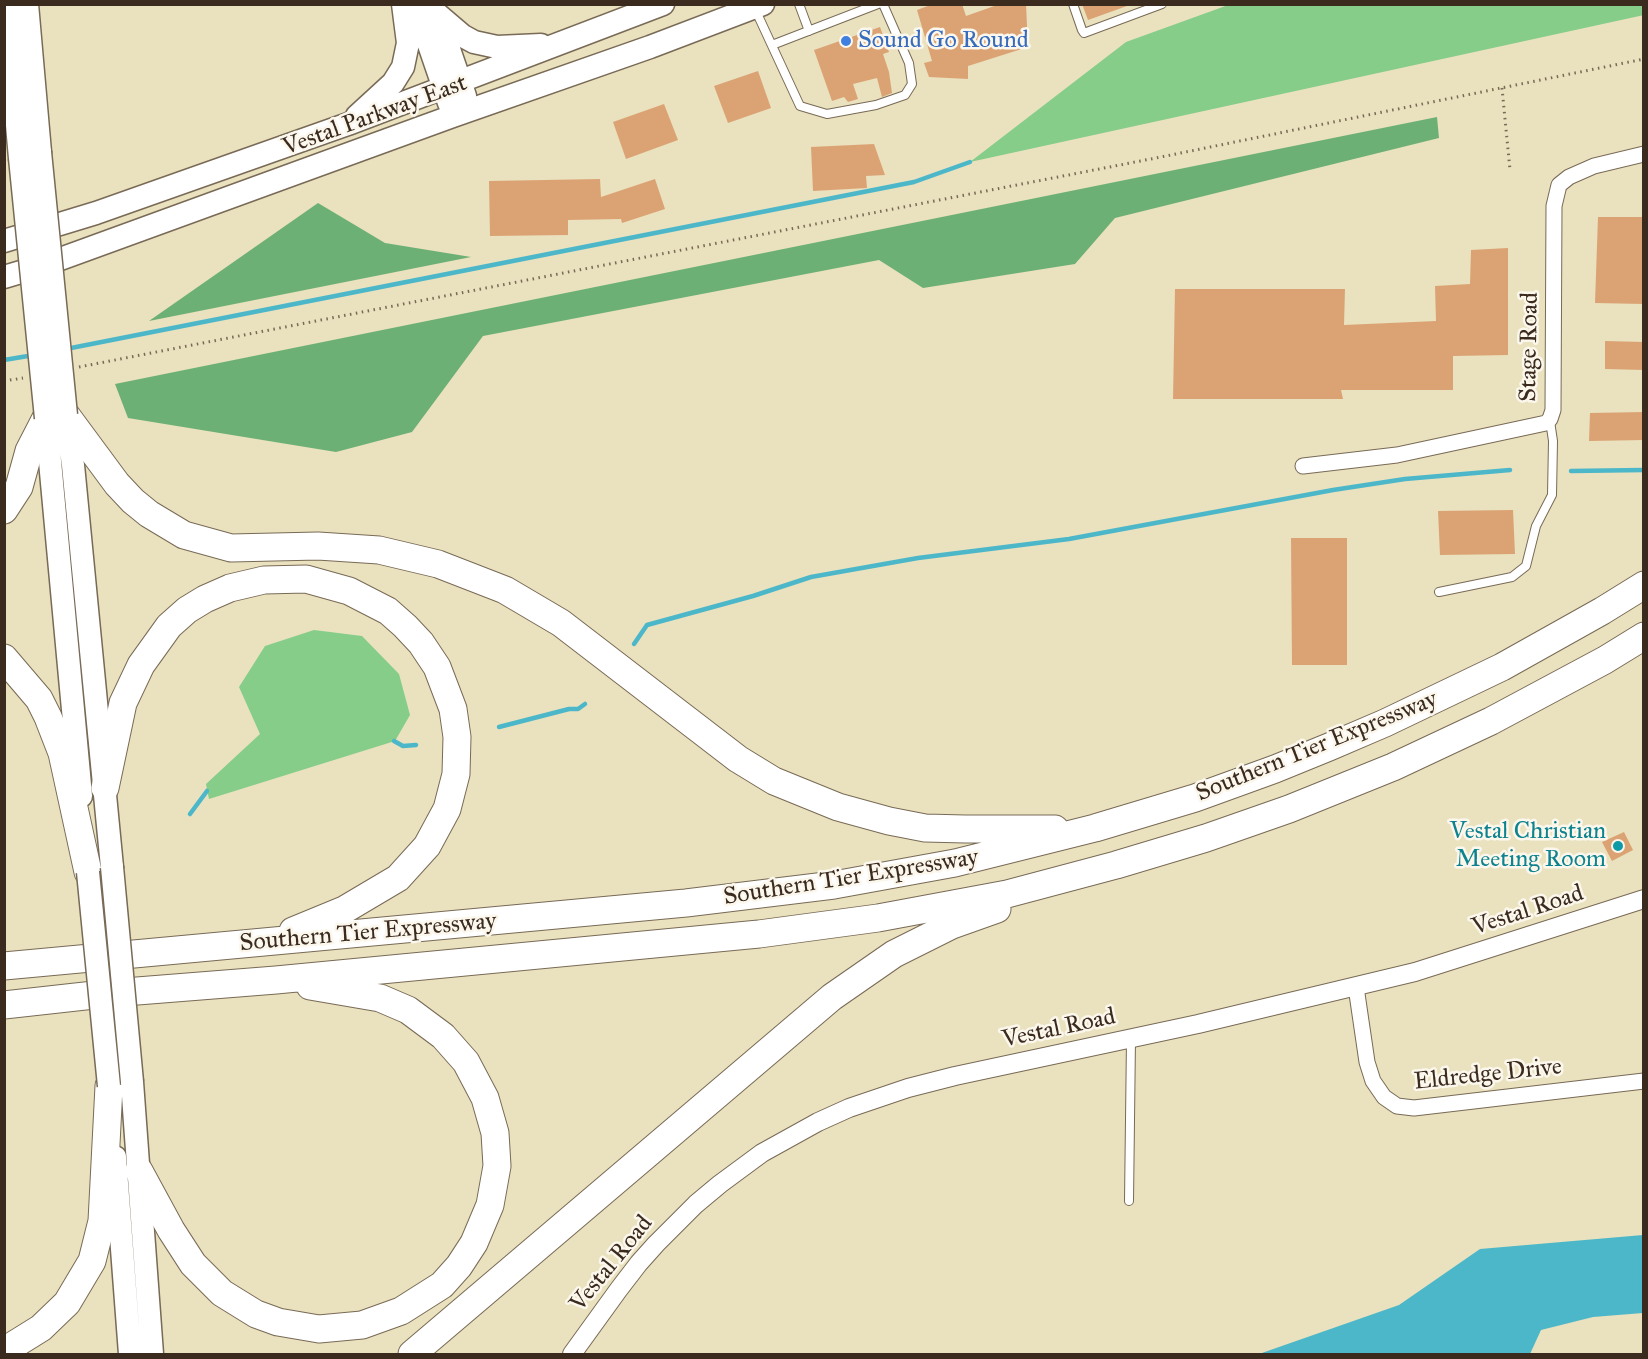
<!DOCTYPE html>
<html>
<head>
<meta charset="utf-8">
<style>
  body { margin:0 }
  #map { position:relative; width:1648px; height:1359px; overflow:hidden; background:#eae1be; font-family:"IM FELL Great Primer",serif }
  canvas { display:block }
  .frame { position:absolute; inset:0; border:6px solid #3b2a1e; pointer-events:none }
</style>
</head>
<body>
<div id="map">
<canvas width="1648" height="1359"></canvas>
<div class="frame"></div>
</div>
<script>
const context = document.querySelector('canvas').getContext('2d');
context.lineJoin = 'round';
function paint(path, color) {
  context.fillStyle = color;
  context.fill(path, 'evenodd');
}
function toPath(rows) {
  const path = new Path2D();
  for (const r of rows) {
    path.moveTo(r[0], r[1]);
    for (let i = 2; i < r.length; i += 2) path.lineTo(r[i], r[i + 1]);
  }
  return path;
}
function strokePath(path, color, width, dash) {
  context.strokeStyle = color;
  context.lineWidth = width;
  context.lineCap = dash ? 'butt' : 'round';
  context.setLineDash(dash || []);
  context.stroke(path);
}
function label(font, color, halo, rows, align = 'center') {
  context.font = font + ' "IM FELL Great Primer",serif';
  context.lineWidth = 5;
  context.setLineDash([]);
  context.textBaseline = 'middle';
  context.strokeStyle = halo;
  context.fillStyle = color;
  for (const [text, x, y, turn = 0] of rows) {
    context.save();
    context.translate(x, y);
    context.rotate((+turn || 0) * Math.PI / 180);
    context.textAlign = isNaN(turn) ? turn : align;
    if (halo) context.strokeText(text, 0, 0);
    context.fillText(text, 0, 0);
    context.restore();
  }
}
const green = toPath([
  [1231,4,1643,4,1644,15,970,162,1126,42],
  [314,630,362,636,399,674,410,715,395,741,209,799,206,784,260,734,239,687,265,646]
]);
const forest = toPath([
  [1437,117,1439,138,1115,218,1075,264,923,288,879,260,483,336,412,432,336,452,128,418,115,384],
  [318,203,385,243,471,257,149,321]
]);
const water = toPath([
  [1643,1235,1643,1313,1593,1317,1541,1330,1530,1354,1259,1354,1399,1305,1480,1249]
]);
const stream = toPath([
  [66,349,914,182,970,162],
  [4,360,34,355],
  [1571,471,1644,470],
  [634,644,647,625,753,596,811,577,918,558,1069,539,1333,490,1405,479,1510,470],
  [499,727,569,709,578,709,585,704],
  [394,741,403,746,416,745],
  [190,814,207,791]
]);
const building = toPath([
  [933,4,962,4,966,16,1000,4,1026,4,1028,47,968,66,968,79,929,77,924,63,932,61,917,10],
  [1082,4,1127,4,1127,6,1088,20],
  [880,27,889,52,883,54,889,72,892,93,882,97,877,78,853,84,858,99,848,102,844,97,832,101,814,50],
  [758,71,771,108,728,123,714,86],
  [664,104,678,140,626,159,613,122],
  [874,144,885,175,866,176,867,188,813,191,811,147],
  [600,179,601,197,655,179,665,209,622,223,621,219,568,220,568,235,490,236,489,181],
  [1598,217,1644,217,1644,304,1595,303],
  [1508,248,1508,355,1453,356,1453,390,1341,390,1343,399,1173,399,1175,289,1345,289,1344,325,1436,321,1435,286,1470,284,1471,250],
  [1605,341,1644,342,1644,370,1605,369],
  [1644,412,1644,440,1589,441,1590,413],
  [1513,510,1515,554,1440,555,1438,511],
  [1291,538,1347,538,1347,665,1292,665],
  [1624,832,1633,850,1612,861,1602,842]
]);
const path = toPath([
  [1502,88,1510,170],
  [79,367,1161,157,1644,59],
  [4,381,23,378]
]);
const service = toPath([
  [799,4,809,31],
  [1073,4,1082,30,1084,33,1162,4],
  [755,9,800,106,827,114,876,105,905,95,912,84,909,63,883,4],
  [772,45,878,4],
  [1439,592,1512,577,1526,566,1536,526,1552,495,1553,441,1550,421],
  [1129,1201,1131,1039]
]);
const minor = toPath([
  [1303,466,1397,455,1546,423,1550,419,1553,410,1554,206,1559,185,1569,177,1594,166,1644,154],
  [1356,987,1367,1062,1373,1081,1384,1097,1397,1106,1414,1108,1644,1081]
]);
const tertiary = toPath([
  [572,1354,619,1289,639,1263,656,1244,696,1204,720,1184,762,1153,818,1122,849,1108,908,1088,955,1076,1198,1024,1415,972,1644,899]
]);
const primary = toPath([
  [6,4,20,158],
  [27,4,40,152],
  [415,4,449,103],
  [436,13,463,36,474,42,497,47,541,45],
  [437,14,465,96],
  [357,116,393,83,403,67,408,43,403,4],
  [4,241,96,213,348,124,663,4],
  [4,277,41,266,453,116,650,47,763,4],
  [66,415,73,465,112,867],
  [46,418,81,796],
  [132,1082,152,1354],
  [115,1157,130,1354]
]);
const motorway = toPath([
  [66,415,117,484,133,501,149,514,184,535,231,548,318,546,379,550,438,564,505,590,561,623,738,759,774,781,838,807,889,821,925,828,965,829,1055,829],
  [4,510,19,487,29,451,46,418],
  [4,658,39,699,48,717,62,753,88,872],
  [105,788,123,703,141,665,169,626,187,610,205,599,230,588,264,580,306,579,349,591,388,611,405,626,421,643,437,667,453,709,457,737,456,774,447,809,427,846,398,878,344,910,293,931],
  [4,966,686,903,834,885,955,863,1095,828,1195,798,1275,769,1329,747,1385,723,1502,667,1602,611,1644,585],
  [4,1005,112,993,276,980,759,934,878,918,1007,894,1116,865,1206,838,1289,809,1393,767,1491,721,1605,660,1644,636],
  [139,1171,171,1230,193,1264,222,1293,256,1314,278,1322,319,1329,362,1325,401,1311,442,1285,459,1266,474,1243,490,1205,497,1166,495,1133,485,1098,466,1062,443,1036,408,1010,380,998,310,986],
  [4,1351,41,1328,67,1303,92,1261,102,1221,109,1086],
  [412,1354,832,997,894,954,952,925,997,909]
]);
const primaryBridge = toPath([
  [40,152,66,415],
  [20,158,46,418],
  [112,867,132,1082],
  [88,872,109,1086]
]);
const markers = [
  [846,41,6,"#3f7fe0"],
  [1618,846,6,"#0f9aa8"]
];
const shopNames = [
  ["Sound Go Round",858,41]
];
const streetNames = [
  ["Vestal Parkway East",375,116,-20],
  ["Stage Road",1530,347,-89],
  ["Southern Tier Expressway",1317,747,-22],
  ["Southern Tier Expressway",851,878,-9],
  ["Vestal Road",1528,911,-18],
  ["Southern Tier Expressway",368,933,-5],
  ["Vestal Road",1059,1029,-12],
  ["Eldredge Drive",1488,1075,-6],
  ["Vestal Road",612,1264,-51]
];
const cultureNames = [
  ["Vestal Christian",1606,832],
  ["Meeting Room",1606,860]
];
paint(green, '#85cd89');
paint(forest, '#6cb075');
paint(water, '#4cb7c9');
strokePath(stream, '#4cb7c9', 4.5);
paint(building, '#dba374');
strokePath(service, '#786a56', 10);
strokePath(minor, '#786a56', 17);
strokePath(tertiary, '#786a56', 20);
strokePath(primary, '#786a56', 25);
strokePath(motorway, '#786a56', 29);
strokePath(path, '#786a56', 3, [1.5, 4.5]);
strokePath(service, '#fff', 8);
strokePath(minor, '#fff', 15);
strokePath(tertiary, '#fff', 18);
strokePath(primary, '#fff', 22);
strokePath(motorway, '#fff', 27);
strokePath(primaryBridge, '#786a56', 25, []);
strokePath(primaryBridge, '#fff', 22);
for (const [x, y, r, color] of markers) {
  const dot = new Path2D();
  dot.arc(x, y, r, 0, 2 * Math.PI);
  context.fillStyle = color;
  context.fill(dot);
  strokePath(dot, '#fbf7ec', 2);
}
label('24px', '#366cbe', '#fbf7ec', shopNames, 'left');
label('24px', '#3b2a1e', '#fbf7ec', streetNames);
label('24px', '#0d838f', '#fbf7ec', cultureNames, 'right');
</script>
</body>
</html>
